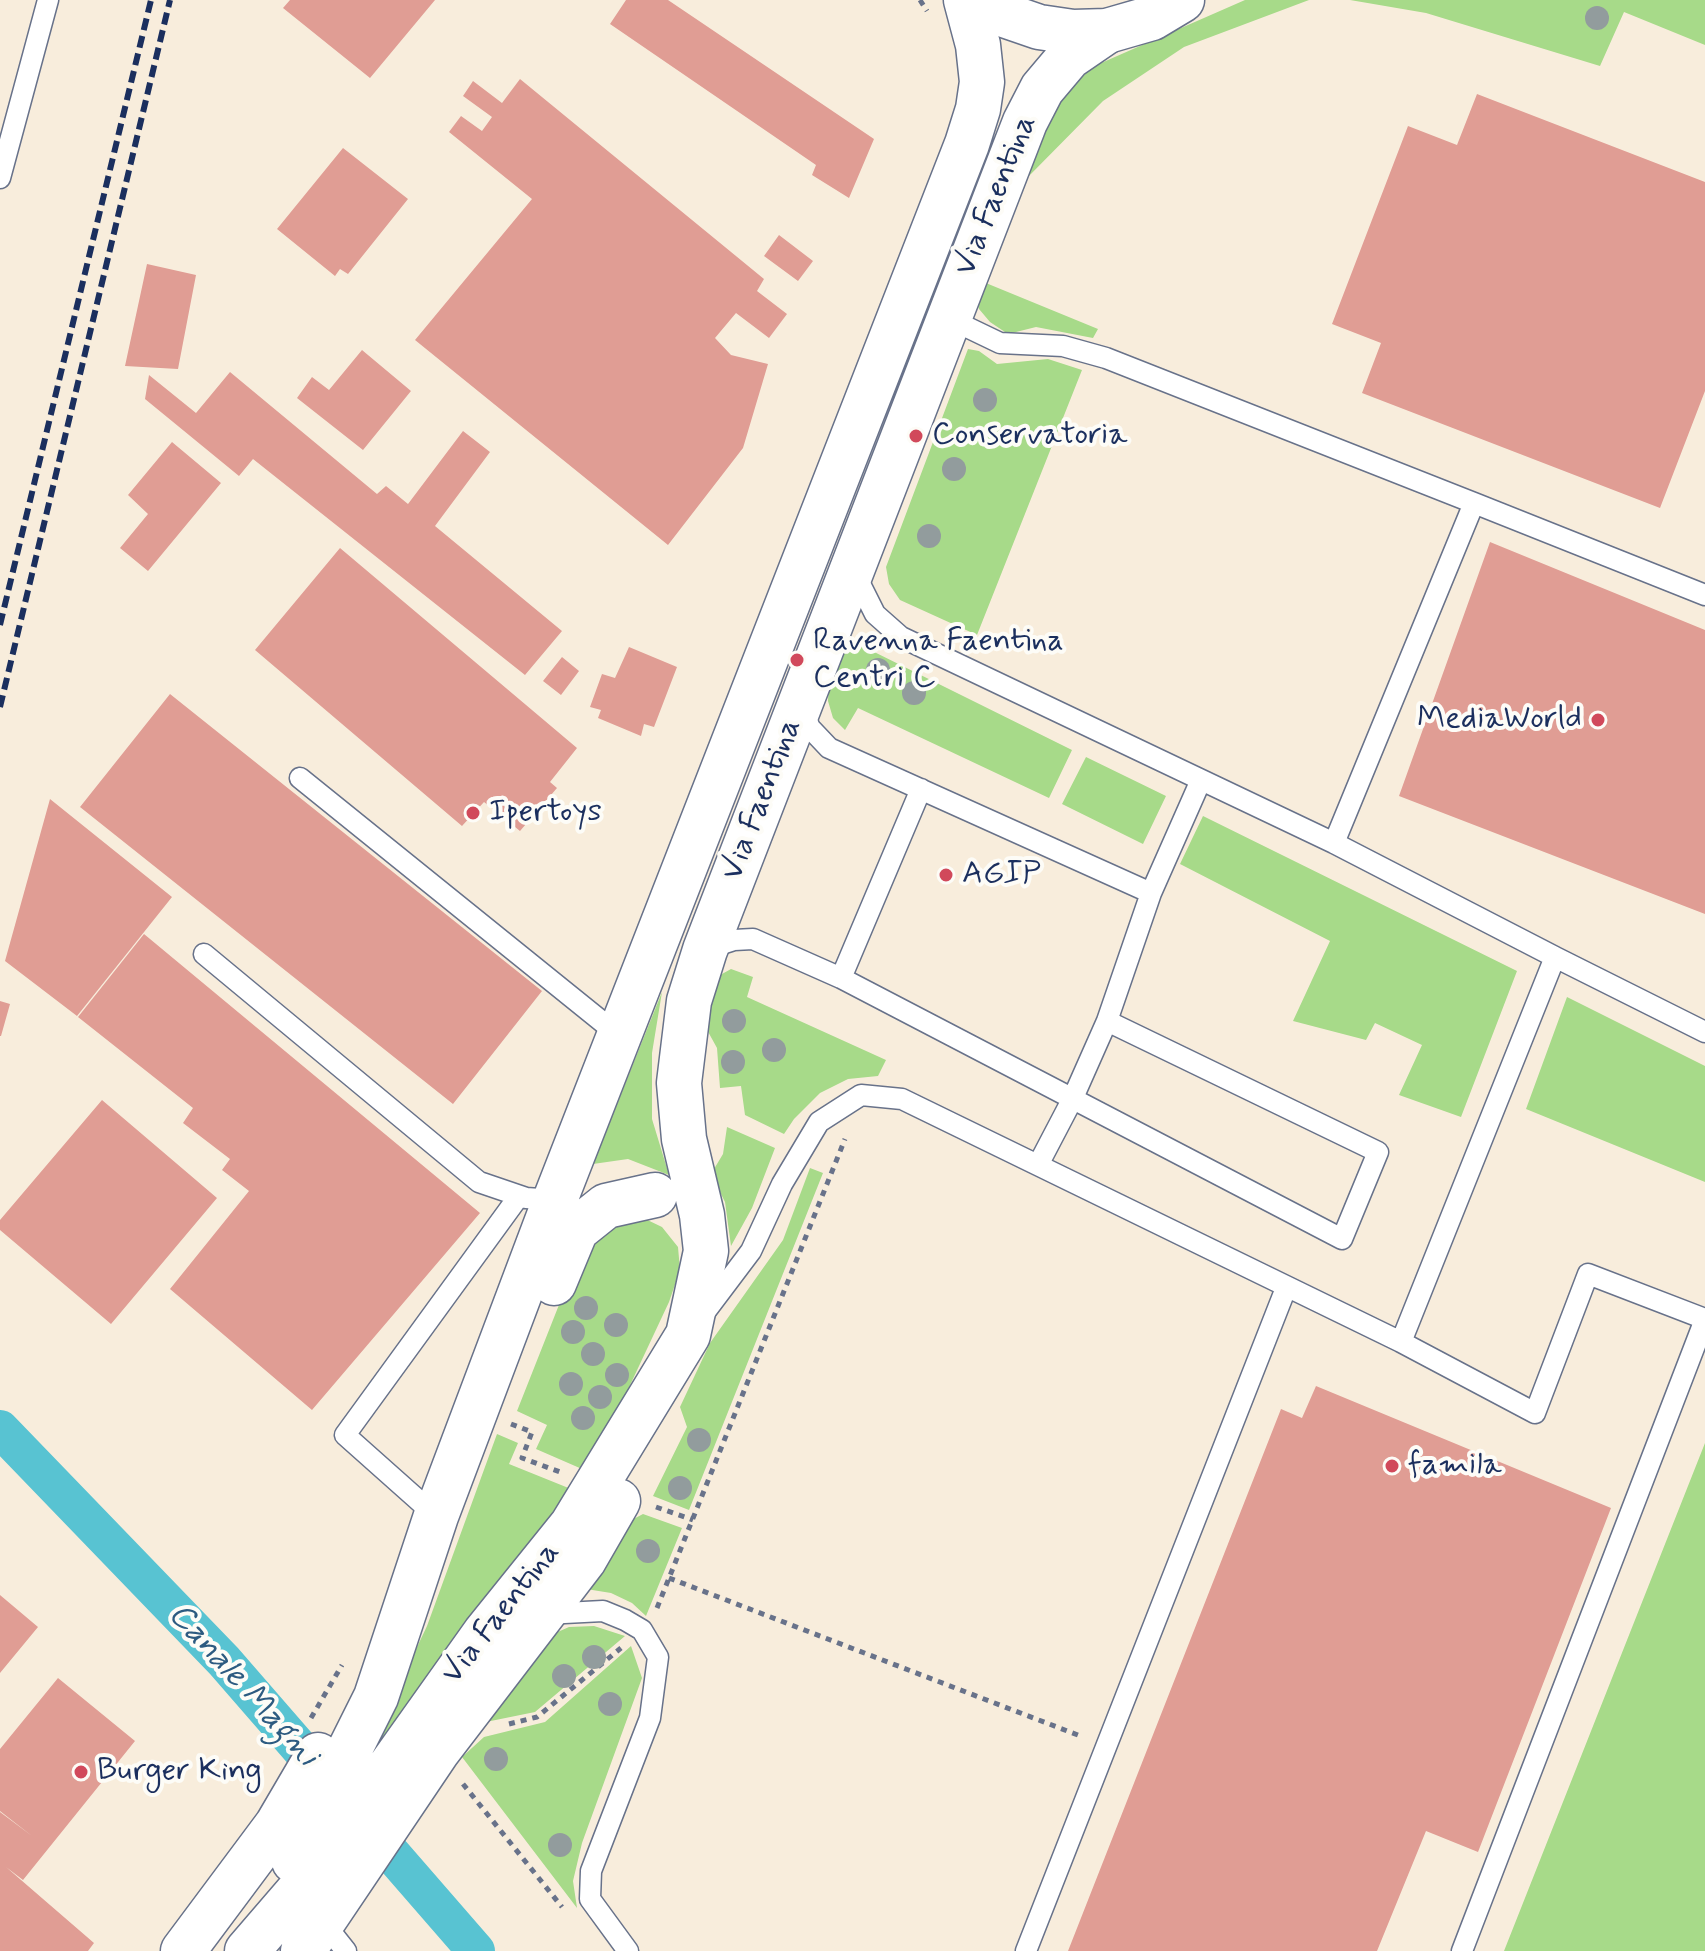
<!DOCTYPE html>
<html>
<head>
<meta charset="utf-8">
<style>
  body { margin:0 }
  canvas { display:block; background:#f8eddc }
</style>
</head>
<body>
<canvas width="1705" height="1951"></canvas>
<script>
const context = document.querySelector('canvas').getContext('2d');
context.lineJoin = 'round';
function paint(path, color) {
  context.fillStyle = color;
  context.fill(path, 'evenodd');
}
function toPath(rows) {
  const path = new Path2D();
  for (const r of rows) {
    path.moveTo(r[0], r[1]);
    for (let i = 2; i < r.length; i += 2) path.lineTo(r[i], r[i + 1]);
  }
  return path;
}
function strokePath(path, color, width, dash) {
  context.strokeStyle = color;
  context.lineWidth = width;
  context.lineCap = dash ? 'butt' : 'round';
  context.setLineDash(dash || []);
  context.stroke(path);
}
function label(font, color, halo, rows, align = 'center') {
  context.font = font + ' Mynerve,sans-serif';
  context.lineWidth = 8;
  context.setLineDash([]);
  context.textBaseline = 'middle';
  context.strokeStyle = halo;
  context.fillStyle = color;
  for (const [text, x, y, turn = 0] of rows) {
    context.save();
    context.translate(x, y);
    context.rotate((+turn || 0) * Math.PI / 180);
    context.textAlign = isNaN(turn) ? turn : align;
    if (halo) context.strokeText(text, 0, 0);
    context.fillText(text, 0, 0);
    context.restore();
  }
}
const green = toPath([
  [1245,0,1309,0,1184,47,1103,101,1025,180,1057,103,1092,67],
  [1350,0,1705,0,1705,45,1624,12,1600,66,1426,13],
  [981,281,1098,329,1093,338,1036,327,1008,334,990,322,979,309,975,295],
  [968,349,979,351,997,364,1048,359,1082,370,977,635,900,600,889,584,886,567],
  [846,638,1072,750,1049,798,858,708,845,730,833,718,828,701,829,681],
  [1086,757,1166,796,1143,844,1062,804],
  [1203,816,1517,971,1461,1117,1399,1095,1422,1045,1375,1023,1366,1040,1293,1021,1330,941,1180,864],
  [731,969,753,977,747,997,886,1060,878,1076,848,1079,820,1093,794,1119,784,1134,745,1115,741,1086,720,1088,717,1048,706,1028,713,979],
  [662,992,652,1053,652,1119,669,1175,628,1159,593,1164],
  [1567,997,1705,1066,1705,1182,1526,1109],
  [727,1127,775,1148,752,1208,731,1246,725,1202,711,1174,723,1154],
  [810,1168,823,1173,689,1510,653,1496,687,1427,680,1407,710,1343,783,1240],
  [637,1215,662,1227,678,1247,680,1270,669,1302,624,1398,582,1469,536,1449,547,1425,517,1411,587,1234],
  [497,1434,518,1443,509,1464,571,1489,546,1530,357,1774,427,1626],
  [1705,1443,1705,1951,1504,1951],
  [643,1514,682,1528,646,1616,632,1603,611,1593,580,1588,626,1523],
  [594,1626,625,1636,535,1712,476,1724,544,1638,569,1627],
  [631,1646,642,1678,582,1843,573,1881,577,1908,462,1757,484,1737,545,1722]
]);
const canal = toPath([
  [0,1429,224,1661,476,1951]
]);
const building = toPath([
  [290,0,435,0,370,78,283,8],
  [626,0,668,0,874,139,849,198,812,175,816,165,610,24],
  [520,79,764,279,757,291,787,314,769,338,736,313,715,338,731,355,768,364,743,448,668,545,415,340,532,199,449,132,461,116,482,131,492,117,463,96,473,81,502,103],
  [1477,94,1705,182,1705,391,1660,508,1362,393,1381,343,1332,324,1408,126,1457,145],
  [343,148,408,199,348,274,340,269,335,276,277,229],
  [779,235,813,261,798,281,764,256],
  [147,264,196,275,178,369,125,366],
  [362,350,411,391,363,450,297,398,312,377,329,390],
  [230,372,377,494,386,486,408,504,463,431,490,452,435,526,562,631,525,675,253,459,239,476,145,399,149,375,196,413],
  [172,442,221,483,148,571,120,548,148,514,128,495],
  [1490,542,1705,630,1705,914,1399,796],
  [340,548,577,748,550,782,557,788,520,831,484,802,462,826,255,650],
  [629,647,677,667,654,727,644,724,641,736,598,718,601,710,590,707,602,674,615,678],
  [562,657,579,671,561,695,543,681],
  [170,694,542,991,453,1104,80,807],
  [50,799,172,897,77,1016,5,961],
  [144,934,480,1213,312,1410,170,1289,249,1191,222,1170,230,1159,183,1123,193,1108,78,1017],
  [0,1001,10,1004,1,1036,0,1036],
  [102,1100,217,1198,111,1324,0,1230,0,1220],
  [1316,1386,1611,1508,1478,1852,1426,1831,1377,1951,1068,1951,1281,1409,1302,1418],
  [0,1595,38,1627,0,1673],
  [58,1678,135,1741,23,1880,6,1867,94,1943,88,1951,0,1951,0,1812,32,1836,0,1811,0,1749]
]);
const path = toPath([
  [920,0,927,11],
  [511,1424,532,1432,522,1458,560,1472],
  [656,1507,693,1520],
  [669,1578,1083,1737],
  [657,1608,845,1139],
  [311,1718,342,1665],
  [509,1724,537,1717,621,1648],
  [463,1784,562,1907]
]);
const service = toPath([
  [0,178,48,0],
  [948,318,1000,343,1063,346,1106,358,1474,503,1334,843],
  [1474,503,1705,595],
  [801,707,810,728,829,748,1151,893],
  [300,778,621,1037],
  [709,948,734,940,753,939,841,978,1342,1239,1378,1152,1107,1021],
  [204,954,479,1182,526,1198,555,1200],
  [1555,957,1705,1032],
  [841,978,921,789],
  [1038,1165,1072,1100,1107,1021,1151,893,1201,780],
  [705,1312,751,1251,782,1184,819,1122,861,1095,902,1099,1401,1342,1555,957,1334,843,901,637,875,614,855,574],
  [1401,1342,1535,1413,1588,1274,1705,1319],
  [436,1516,345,1435,519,1196],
  [545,1614,603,1611,625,1620,642,1630,658,1657,650,1718,591,1871,590,1899,628,1951],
  [323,1922,346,1951],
  [1026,1951,1286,1288],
  [1462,1951,1704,1322]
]);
const secondary = toPath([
  [554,1283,576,1230,606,1206,655,1195],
  [294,1861,376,1697,436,1516,555,1200,967,144,978,109,982,82,978,45,966,0],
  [183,1951,277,1825,318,1755],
  [247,1951,315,1872,485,1633,572,1525,688,1335,706,1251,702,1215,684,1139,679,1083,689,1001,705,950,1025,122,1042,89,1069,57,1107,31],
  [303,1951,437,1752,584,1560,618,1501]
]);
const primary = toPath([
  [980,0,1007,16,1039,27,1073,32,1107,31,1152,18,1182,0]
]);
const rail = toPath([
  [0,625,151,0],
  [0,707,170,0]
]);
const trees = [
  [1597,18],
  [985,400],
  [954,469],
  [929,536],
  [878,670],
  [914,693],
  [734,1021],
  [774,1050],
  [733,1062],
  [586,1308],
  [616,1325],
  [573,1332],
  [593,1354],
  [617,1375],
  [571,1384],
  [600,1397],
  [583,1418],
  [699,1440],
  [680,1488],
  [648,1551],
  [594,1657],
  [564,1676],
  [610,1704],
  [496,1759],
  [560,1845]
];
const markers = [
  [916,436,8,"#d1495b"],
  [797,660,8,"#d1495b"],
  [1598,720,8,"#d1495b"],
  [473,813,8,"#d1495b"],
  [946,875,8,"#d1495b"],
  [1392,1466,8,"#d1495b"],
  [81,1772,8,"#d1495b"]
];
const streetNames = [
  ["Via Faentina",997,196,-68],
  ["Via Faentina",763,800,-69],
  ["Via Faentina",502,1614,-52]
];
const poiNames = [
  ["Conservatoria",932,436],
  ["Ravenna Faentina",813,642],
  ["Centri C",813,679],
  ["MediaWorld",1582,720,"right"],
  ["Ipertoys",489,813],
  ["AGIP",962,875],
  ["famila",1408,1466],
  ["Burger King",97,1772]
];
const waterNames = [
  ["Canale Magni",242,1686,48]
];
paint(green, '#a7da89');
strokePath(canal, '#58c3d2', 38);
paint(building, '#e09d94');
strokePath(service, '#68728a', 23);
strokePath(secondary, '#68728a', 47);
strokePath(primary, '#68728a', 47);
strokePath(path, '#68728a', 5, [6, 6]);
strokePath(service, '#fff', 20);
strokePath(secondary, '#fff', 44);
strokePath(primary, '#fff', 44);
strokePath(rail, '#1b2f5e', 6, [12, 6]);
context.fillStyle = '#929c9d';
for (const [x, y] of trees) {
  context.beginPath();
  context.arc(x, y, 12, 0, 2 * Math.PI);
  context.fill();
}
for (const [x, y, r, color] of markers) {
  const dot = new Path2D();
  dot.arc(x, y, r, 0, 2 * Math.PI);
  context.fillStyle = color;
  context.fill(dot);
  strokePath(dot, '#fdfcf7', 3);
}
label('32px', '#1b2f5e', '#fdfcf7', streetNames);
label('32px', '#1b2f5e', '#fdfcf7', poiNames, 'left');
label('italic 34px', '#2d5b81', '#fdfcf7', waterNames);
</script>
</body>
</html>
